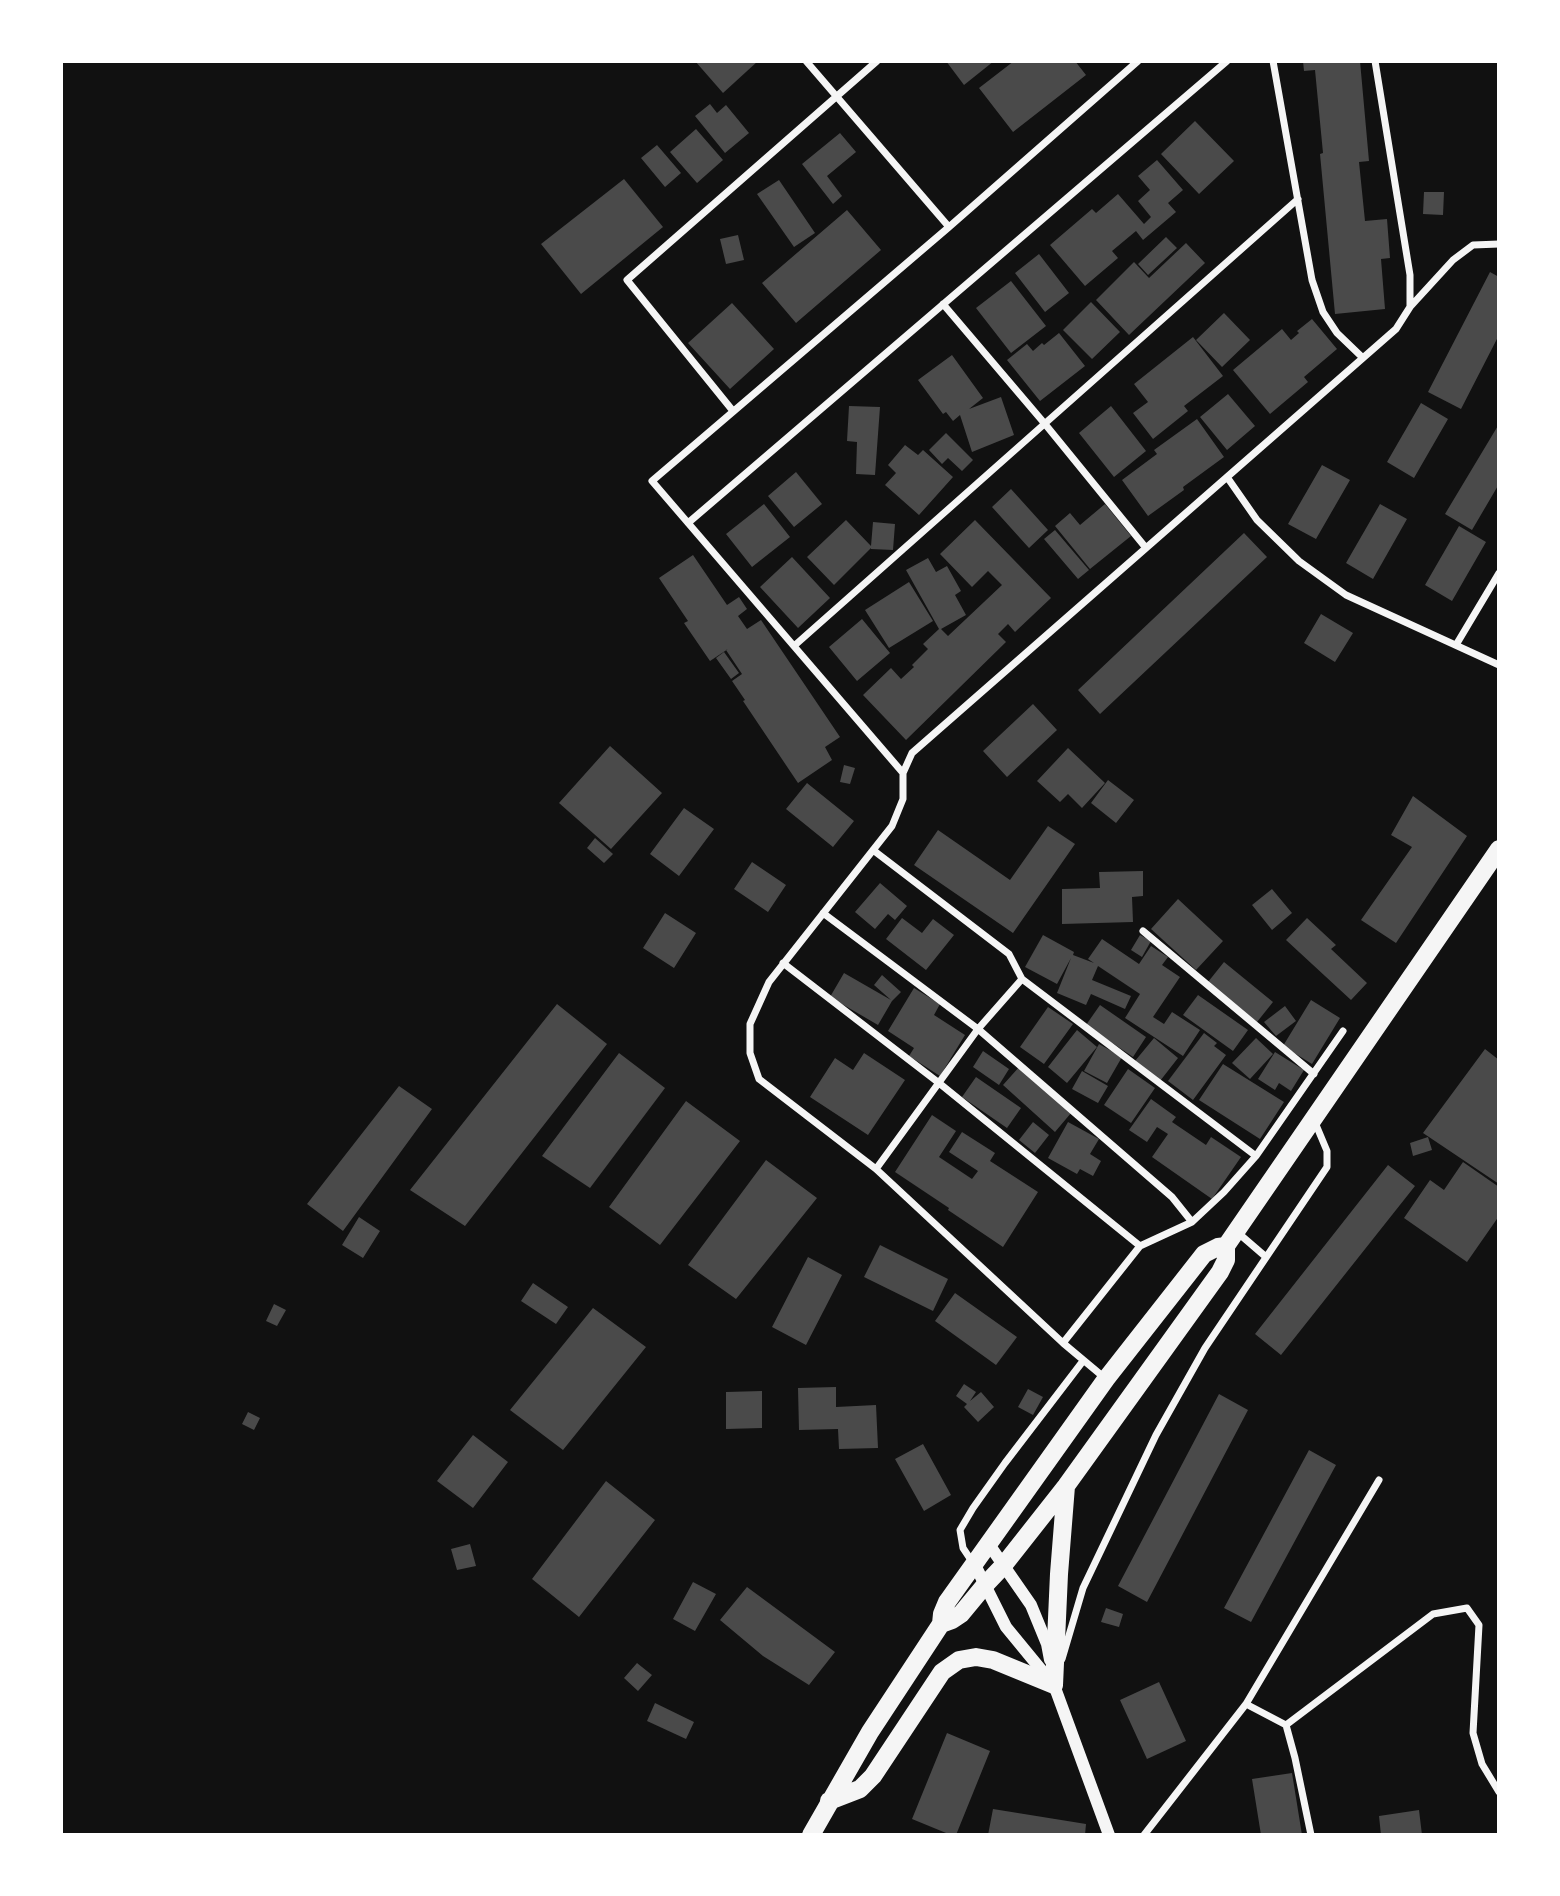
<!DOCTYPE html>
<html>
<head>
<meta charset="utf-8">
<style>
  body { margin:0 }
  #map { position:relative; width:1560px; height:1896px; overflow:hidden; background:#111; font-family:"Nunito Sans",sans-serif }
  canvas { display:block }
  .frame { position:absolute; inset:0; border:63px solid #fff; pointer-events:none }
</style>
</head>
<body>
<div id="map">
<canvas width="1560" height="1896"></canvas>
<div class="frame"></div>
</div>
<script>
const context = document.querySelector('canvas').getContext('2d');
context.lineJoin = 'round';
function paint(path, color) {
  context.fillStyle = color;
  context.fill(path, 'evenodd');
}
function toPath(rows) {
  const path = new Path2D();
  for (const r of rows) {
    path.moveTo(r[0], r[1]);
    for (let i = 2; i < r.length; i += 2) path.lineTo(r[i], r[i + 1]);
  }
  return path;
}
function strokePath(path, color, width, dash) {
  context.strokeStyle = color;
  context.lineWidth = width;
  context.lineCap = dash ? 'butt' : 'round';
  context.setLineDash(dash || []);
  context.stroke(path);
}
const building = toPath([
  [695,61,758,61,723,93],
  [946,61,994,61,964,85],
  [1014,61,1075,61,1086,75,1013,132,979,88],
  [1303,61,1360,61,1369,161,1359,162,1365,221,1387,219,1390,258,1381,259,1385,309,1335,314,1320,154,1323,153,1315,70,1304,71],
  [710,104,717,113,726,105,749,133,725,153,695,116],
  [1195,121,1234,161,1199,194,1161,154],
  [696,129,723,160,697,183,670,152],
  [840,133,856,152,827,176,842,196,833,204,802,164],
  [657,145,681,173,665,187,641,158],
  [1157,160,1183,190,1168,203,1176,212,1143,240,1136,231,1112,251,1118,258,1085,286,1050,245,1092,209,1096,213,1118,194,1144,224,1151,217,1138,201,1150,190,1138,176],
  [624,179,663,227,581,294,541,244],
  [779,180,815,233,794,247,757,194],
  [1424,192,1444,192,1443,215,1423,214],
  [847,210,881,250,796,323,762,283],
  [738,235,744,260,726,264,720,239],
  [1166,237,1177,248,1148,275,1138,264],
  [1186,243,1205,263,1129,335,1096,300,1134,262,1149,278],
  [1039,254,1069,293,1045,312,1015,273],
  [1490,272,1499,277,1499,335,1461,409,1428,392],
  [1011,281,1046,326,1011,353,976,308],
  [1091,302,1120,332,1092,359,1063,330],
  [732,303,774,349,730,389,688,343],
  [1224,313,1250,340,1222,367,1196,340],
  [1312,319,1337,349,1304,377,1308,382,1270,414,1233,370,1282,329,1291,340,1299,333,1297,331],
  [1059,333,1085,366,1040,401,1007,360,1027,344,1033,351,1042,343,1044,345],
  [1193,337,1223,376,1184,406,1188,411,1153,439,1133,413,1148,402,1134,384],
  [952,355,983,398,969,409,1001,397,1014,435,972,452,960,415,953,421,946,412,943,414,918,380],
  [1228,394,1255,426,1227,450,1200,417],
  [1421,403,1448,419,1414,478,1387,462],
  [849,406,880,407,875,475,856,474,857,442,847,441],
  [1111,406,1146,451,1114,477,1079,433],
  [1197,419,1224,457,1183,487,1184,490,1148,516,1122,480,1157,454,1154,450],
  [1499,424,1499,484,1472,530,1445,514],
  [946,433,973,460,962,471,948,458,942,464,929,450],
  [905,445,918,455,923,450,953,477,919,515,885,485,896,473,888,465],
  [1322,465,1350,480,1316,539,1288,524],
  [796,472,822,504,794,527,768,496],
  [1011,489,1048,530,1029,548,992,507],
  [764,504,790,537,752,567,726,534],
  [1105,504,1131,536,1090,569,1055,526,1070,513,1080,525],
  [1380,504,1407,519,1373,579,1346,563],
  [846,520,871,546,873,522,895,524,893,550,871,549,871,548,834,585,807,557],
  [975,520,1051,598,1015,632,1008,624,998,634,1006,642,906,740,863,695,891,668,901,679,914,667,912,665,928,649,923,644,939,629,906,570,928,558,936,572,947,566,961,591,955,595,966,615,941,629,948,636,1002,585,988,571,972,587,940,554],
  [1459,526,1486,542,1452,601,1425,585],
  [1055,530,1089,570,1078,579,1044,539],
  [1244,533,1267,557,1100,714,1078,690],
  [693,555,727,605,739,597,747,609,738,616,747,629,761,620,840,737,825,747,832,760,798,783,743,701,745,700,732,681,742,674,726,650,728,649,710,661,684,623,688,621,659,578],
  [792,557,830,598,798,628,760,587],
  [909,582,933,621,889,648,865,610],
  [1321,614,1353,633,1335,662,1304,643],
  [862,619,890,653,857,681,829,647],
  [724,652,739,673,731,679,716,658],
  [1033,704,1057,730,1007,777,983,751],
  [610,746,662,793,611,849,559,803],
  [1068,748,1105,783,1082,808,1068,794,1060,802,1037,781],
  [844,765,855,768,850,784,840,782],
  [1108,780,1134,800,1116,823,1091,803],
  [807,783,854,821,833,847,786,809],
  [1413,796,1467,836,1396,943,1361,920,1412,847,1391,835],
  [684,808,714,829,679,876,650,854],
  [1048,826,1075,844,1013,933,914,865,938,830,1010,880],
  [595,838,613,854,604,863,587,848],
  [752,862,786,885,768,912,734,889],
  [1143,871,1143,896,1132,897,1133,922,1062,924,1062,889,1100,888,1099,872],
  [880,883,907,906,895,920,888,914,875,929,855,912],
  [1272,889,1292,913,1272,930,1252,905],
  [1178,899,1223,941,1196,970,1151,929],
  [665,913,696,933,674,968,643,948],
  [902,918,922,933,933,919,954,935,926,970,886,939],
  [1307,918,1336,945,1331,949,1367,983,1351,1000,1286,940],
  [1043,935,1074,952,1073,955,1094,963,1088,959,1102,939,1139,964,1151,946,1168,957,1162,965,1180,977,1153,1017,1164,1024,1172,1012,1200,1030,1183,1056,1125,1018,1140,994,1098,966,1092,980,1131,996,1125,1009,1091,994,1086,1005,1057,993,1071,958,1057,984,1025,967],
  [1140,935,1151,941,1142,957,1131,950],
  [1224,962,1273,1002,1257,1022,1208,982],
  [844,973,891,1000,874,985,882,975,901,992,892,1001,878,1025,830,997],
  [914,988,940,1004,934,1015,965,1035,940,1076,909,1056,914,1048,888,1031],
  [1198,995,1248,1030,1233,1051,1183,1015],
  [1311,1000,1340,1018,1312,1064,1283,1046],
  [557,1004,607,1044,465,1226,410,1190],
  [1100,1005,1146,1037,1133,1057,1086,1025],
  [1285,1006,1296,1021,1276,1036,1264,1022],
  [1048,1007,1073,1024,1044,1064,1020,1047],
  [1077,1030,1097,1047,1067,1083,1048,1067],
  [1204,1033,1217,1043,1214,1046,1226,1055,1193,1100,1168,1081],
  [1154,1038,1178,1058,1160,1081,1135,1061],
  [1256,1038,1273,1054,1250,1079,1232,1063],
  [1099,1044,1122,1057,1107,1083,1084,1071],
  [1485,1049,1499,1060,1499,1184,1423,1133],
  [983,1051,1009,1069,999,1085,973,1067],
  [1275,1052,1304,1070,1291,1091,1279,1083,1275,1090,1258,1079],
  [619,1053,665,1088,590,1188,542,1156],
  [864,1053,905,1080,868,1135,810,1097,835,1058,853,1070],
  [1223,1064,1284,1102,1260,1139,1199,1100],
  [1020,1066,1071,1113,1055,1132,1003,1085],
  [1128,1069,1155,1088,1131,1123,1104,1105],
  [1082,1071,1108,1086,1098,1103,1072,1089],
  [976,1077,1021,1108,1007,1128,962,1097],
  [399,1086,432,1109,343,1231,307,1204],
  [1151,1099,1176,1117,1172,1122,1206,1145,1211,1137,1241,1157,1212,1199,1152,1157,1168,1134,1157,1127,1147,1142,1129,1130],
  [686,1101,740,1141,660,1245,609,1207],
  [932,1115,956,1131,939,1157,972,1179,978,1171,949,1152,962,1132,995,1153,990,1161,1038,1192,1003,1247,948,1210,949,1208,895,1172],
  [1033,1122,1049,1135,1035,1153,1019,1140],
  [1068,1122,1099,1139,1090,1154,1101,1161,1093,1176,1080,1169,1077,1174,1048,1158],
  [1428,1137,1432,1150,1413,1156,1410,1143],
  [766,1160,817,1198,736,1299,688,1265],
  [1463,1162,1499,1187,1499,1216,1467,1262,1404,1218,1430,1180,1444,1190],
  [1388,1165,1415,1186,1281,1355,1255,1334],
  [359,1217,380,1231,363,1258,342,1245],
  [880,1245,948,1279,933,1311,864,1277],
  [808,1257,842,1275,806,1345,772,1327],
  [533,1283,568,1307,556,1324,521,1301],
  [955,1293,1017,1337,996,1365,935,1321],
  [274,1304,286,1310,277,1326,266,1321],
  [593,1308,646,1347,563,1450,510,1410],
  [964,1384,976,1392,970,1401,981,1392,994,1407,978,1422,964,1407,967,1404,956,1396],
  [836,1387,836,1407,876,1405,878,1448,839,1449,838,1429,799,1430,798,1388],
  [1028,1389,1043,1397,1033,1415,1018,1407],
  [762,1391,762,1428,726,1429,726,1392],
  [1219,1394,1248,1410,1147,1602,1118,1586],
  [248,1412,260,1418,254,1430,242,1424],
  [473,1435,508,1462,473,1508,437,1481],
  [923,1444,951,1495,924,1511,895,1459],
  [1309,1450,1336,1465,1251,1622,1224,1608],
  [606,1481,655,1520,579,1617,532,1579],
  [470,1544,476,1566,457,1570,451,1549],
  [693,1582,716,1594,695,1631,673,1619],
  [747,1587,835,1652,809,1685,763,1656,720,1620],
  [1106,1608,1123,1614,1119,1627,1101,1622],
  [637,1663,652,1675,638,1691,624,1678],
  [1159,1682,1186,1741,1147,1759,1120,1700],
  [655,1703,694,1722,686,1739,647,1721],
  [947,1733,990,1751,956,1835,951,1835,912,1819],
  [1292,1773,1302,1835,1261,1835,1252,1779],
  [993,1809,1086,1824,1085,1835,988,1835],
  [1419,1810,1422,1835,1381,1835,1379,1816]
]);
const minor = toPath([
  [806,61,949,227],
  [1273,61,1312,280,1323,312,1337,333,1363,358],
  [943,304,1045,424,1146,548],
  [1410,307,1453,260,1473,245,1499,244],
  [733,411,627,280,877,61],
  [1227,477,1257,520,1299,561,1346,595,1499,665],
  [688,523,1227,61],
  [1456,645,1499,573],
  [794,646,1298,199],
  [903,773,652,481,949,227,1138,61],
  [873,850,1009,954,1022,979,1256,1156],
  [823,913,978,1029,1172,1197,1192,1222,1140,1246,1063,1343],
  [1143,931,1314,1074],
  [783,963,939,1083,1140,1246],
  [876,1169,978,1029,1022,979],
  [1192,1222,1224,1192,1256,1156,1343,1031],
  [1237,1232,1266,1257],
  [1106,1379,1063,1343,876,1169,759,1079,750,1053,750,1024,769,982,892,826,903,799,903,773,912,753,1396,329,1410,307,1410,275,1375,61],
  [973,1563,963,1548,960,1530,973,1508,1005,1463,1083,1361],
  [1062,1659,1083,1588,1156,1435,1205,1348,1327,1167,1327,1151,1314,1120],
  [1246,1704,1379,1480],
  [1286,1725,1433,1614,1467,1608,1479,1625,1473,1733,1482,1764,1499,1792],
  [1144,1835,1246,1704,1286,1725,1295,1758,1311,1835]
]);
const tertiary = toPath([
  [988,1543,1031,1605,1047,1644,1050,1660],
  [974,1563,1006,1627,1052,1683],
  [1054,1685,1109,1835]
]);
const primary = toPath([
  [1226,1246,1218,1247,1204,1254,1106,1379,947,1602,942,1614,941,1624,952,1620,961,1614,985,1585,1003,1566,1066,1486,1220,1272,1226,1260,1226,1246,1499,849],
  [829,1801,860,1789,873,1776,942,1672,959,1660,976,1657,993,1660,1054,1685,1059,1574,1066,1486],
  [811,1835,870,1732,941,1624]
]);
paint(building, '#4a4a4a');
strokePath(minor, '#f5f5f5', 7);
strokePath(tertiary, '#f5f5f5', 12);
strokePath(primary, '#f5f5f5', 18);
</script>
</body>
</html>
